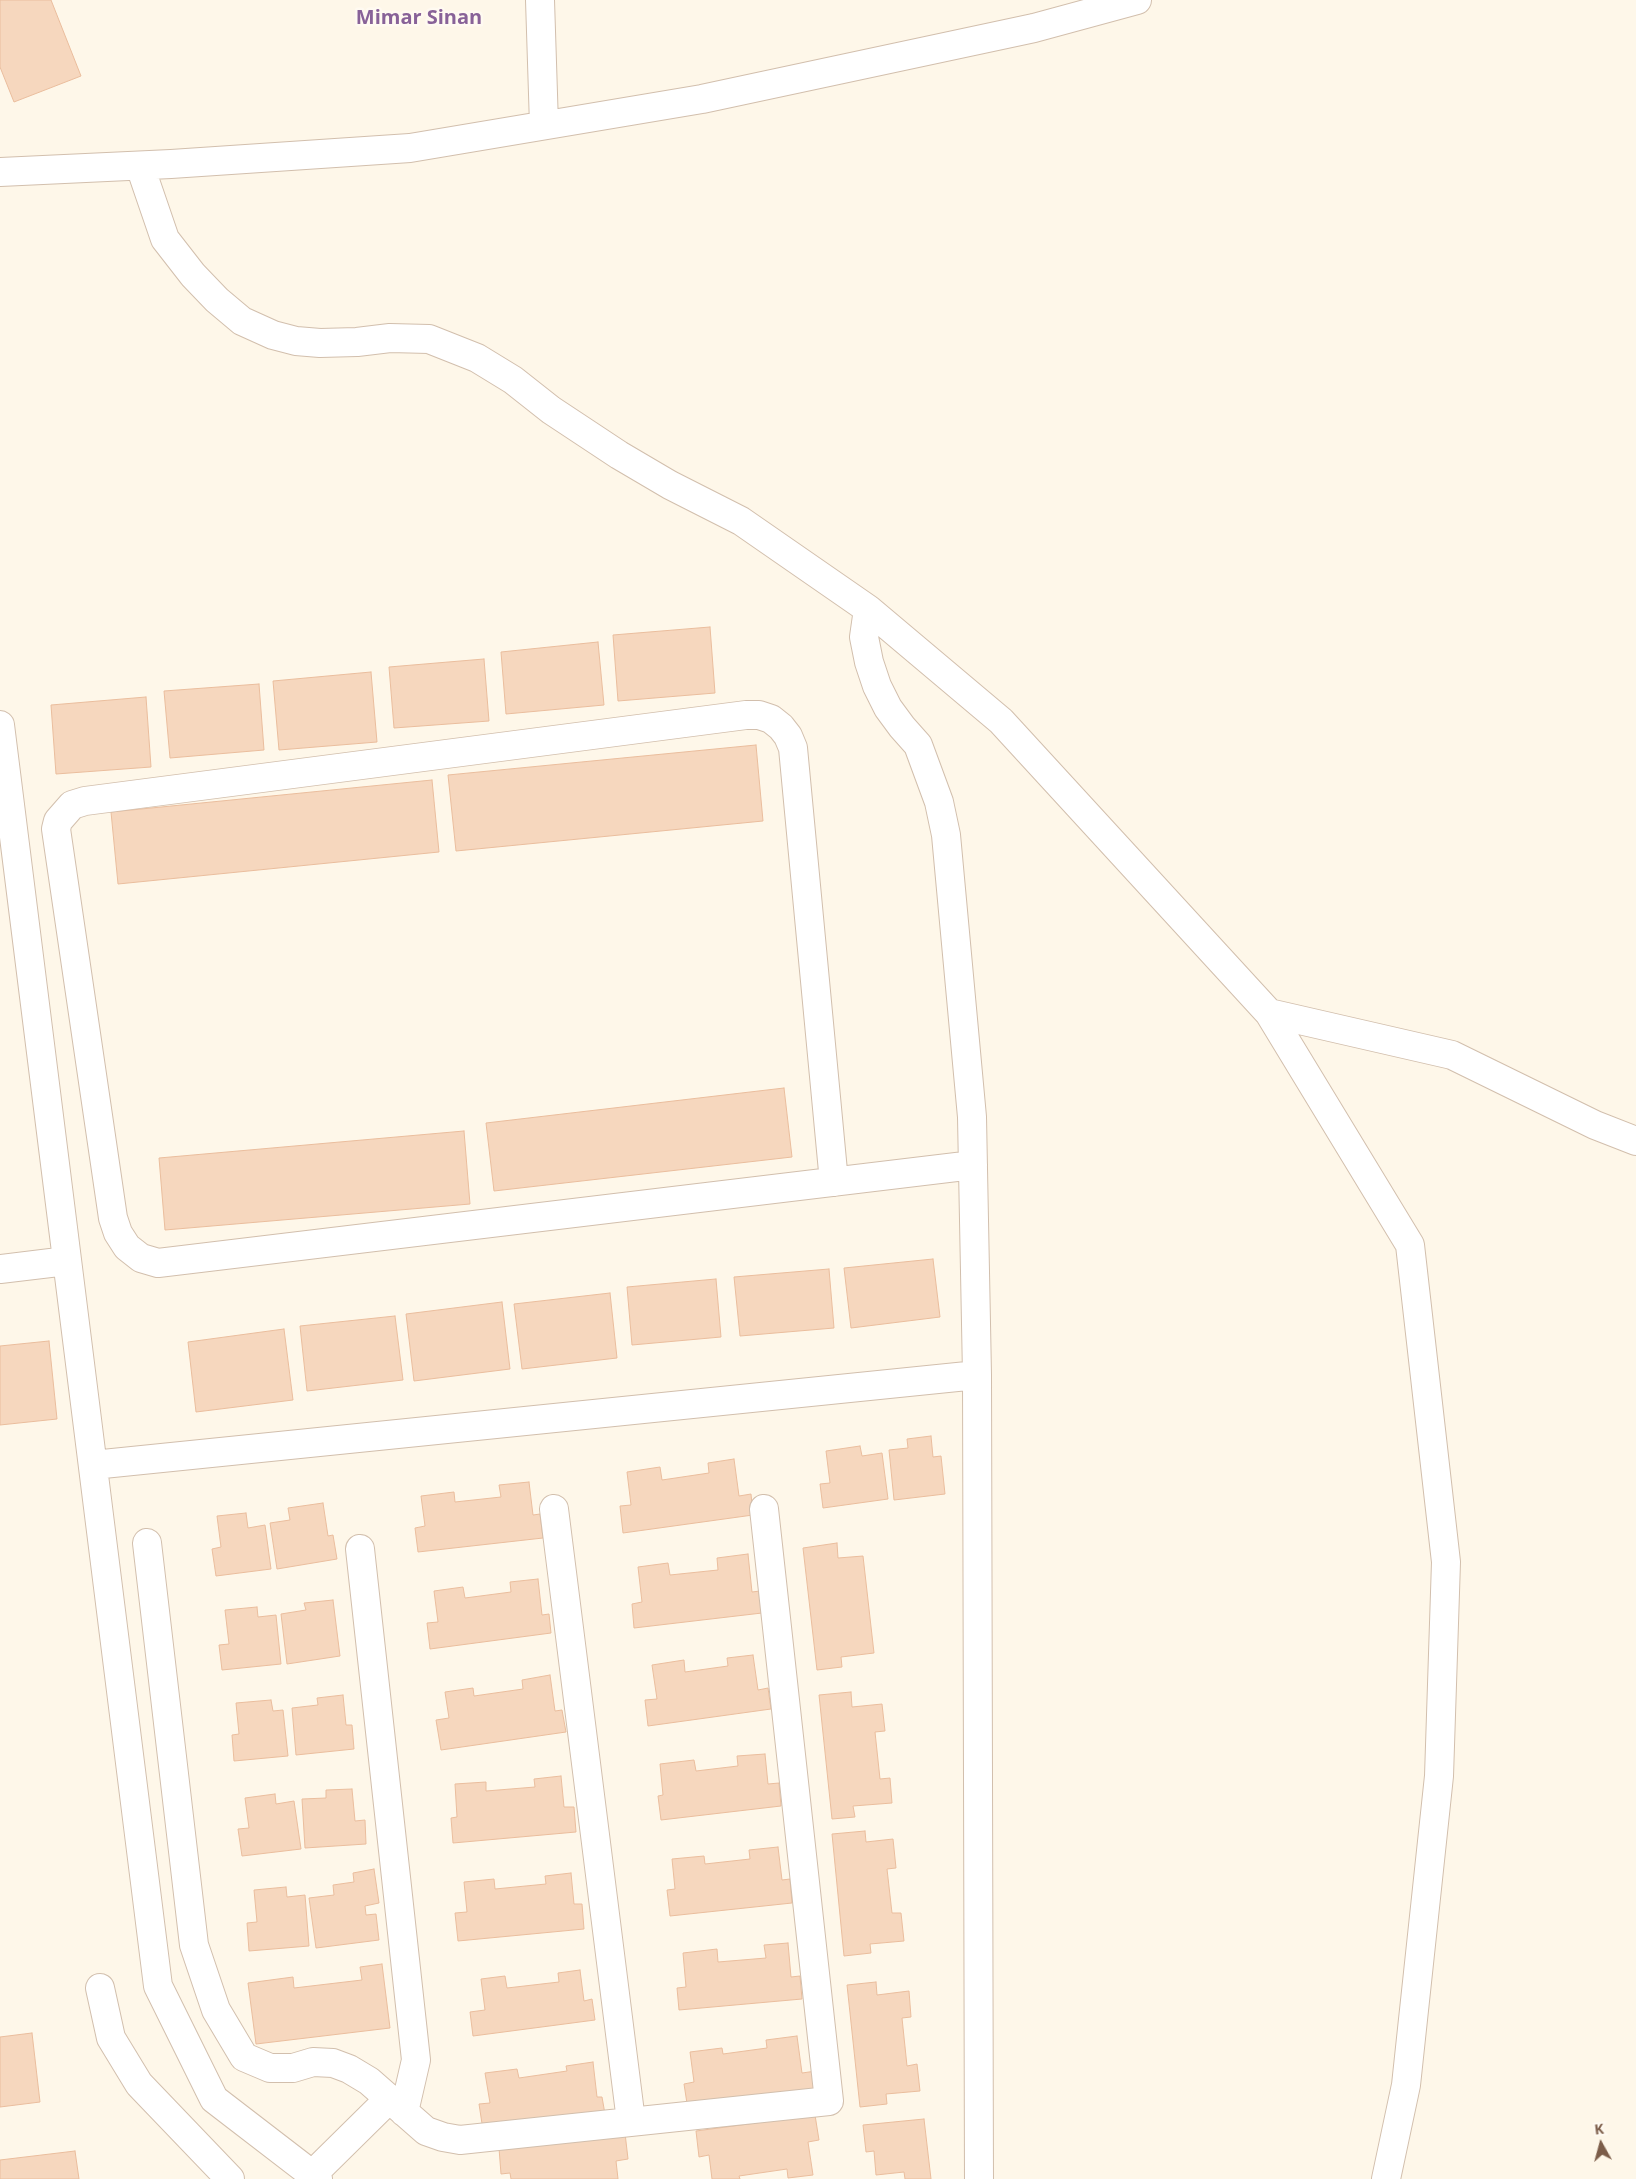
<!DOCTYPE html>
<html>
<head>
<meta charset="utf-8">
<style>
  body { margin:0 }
  #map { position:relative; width:1636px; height:2179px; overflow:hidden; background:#fef7e9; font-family:"Open Sans",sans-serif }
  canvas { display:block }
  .north { position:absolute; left:1576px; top:2119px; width:50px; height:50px; -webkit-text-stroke:4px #fffaf1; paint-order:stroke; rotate:353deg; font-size:14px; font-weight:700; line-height:20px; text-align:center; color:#7c5d49 }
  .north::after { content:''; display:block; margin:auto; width:18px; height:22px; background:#7c5d49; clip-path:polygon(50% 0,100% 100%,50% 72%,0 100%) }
</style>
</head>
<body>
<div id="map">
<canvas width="1636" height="2179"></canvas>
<div class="north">K</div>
</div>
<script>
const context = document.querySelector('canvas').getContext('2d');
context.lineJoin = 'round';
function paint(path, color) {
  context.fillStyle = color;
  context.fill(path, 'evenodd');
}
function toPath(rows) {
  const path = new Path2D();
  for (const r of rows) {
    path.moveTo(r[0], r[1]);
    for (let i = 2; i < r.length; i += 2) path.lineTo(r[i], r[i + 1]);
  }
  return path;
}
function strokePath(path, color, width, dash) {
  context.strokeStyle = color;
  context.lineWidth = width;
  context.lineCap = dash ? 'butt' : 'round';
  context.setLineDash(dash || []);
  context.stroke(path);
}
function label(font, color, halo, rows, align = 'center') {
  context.font = font + ' "Open Sans",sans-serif';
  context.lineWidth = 5;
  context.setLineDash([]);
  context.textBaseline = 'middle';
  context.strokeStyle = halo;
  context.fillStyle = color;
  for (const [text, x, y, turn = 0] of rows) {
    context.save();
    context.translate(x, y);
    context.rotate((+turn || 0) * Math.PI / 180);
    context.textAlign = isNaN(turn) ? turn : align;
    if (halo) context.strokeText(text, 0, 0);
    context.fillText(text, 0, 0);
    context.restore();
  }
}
const building = toPath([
  [0,0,51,0,81,76,14,102,0,67,0,0],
  [710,627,715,693,618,701,613,635,710,627],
  [598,642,604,705,506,714,501,652,598,642],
  [484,659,489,721,394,728,389,667,484,659],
  [371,672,377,742,279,750,273,681,371,672],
  [259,684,264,750,170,758,164,691,259,684],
  [146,697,151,767,56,774,51,705,146,697],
  [756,745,763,821,456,851,448,775,756,745],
  [432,780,439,852,118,884,111,812,432,780],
  [784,1088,792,1157,494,1191,486,1123,784,1088],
  [464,1131,470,1204,165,1230,159,1158,464,1131],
  [933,1259,940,1317,851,1328,844,1268,933,1259],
  [829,1269,834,1328,740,1336,734,1277,829,1269],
  [716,1279,721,1337,632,1345,627,1287,716,1279],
  [610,1293,617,1358,522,1369,514,1304,610,1293],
  [502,1302,510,1369,414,1381,406,1314,502,1302],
  [395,1316,403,1380,307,1391,300,1326,395,1316],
  [284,1329,293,1400,196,1412,188,1342,284,1329],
  [49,1341,57,1419,0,1425,0,1346,49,1341],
  [931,1436,933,1457,941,1456,945,1494,894,1500,889,1450,908,1448,907,1439,931,1436],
  [860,1446,862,1456,882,1453,888,1499,823,1508,820,1484,830,1483,826,1451,860,1446],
  [734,1459,739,1496,751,1494,753,1515,623,1533,620,1506,631,1505,627,1472,660,1467,662,1480,709,1473,708,1463,734,1459],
  [529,1482,533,1515,540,1514,543,1538,418,1552,415,1528,425,1526,421,1496,454,1492,455,1502,501,1497,499,1485,529,1482],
  [323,1503,328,1536,333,1535,337,1559,277,1569,270,1523,290,1520,288,1508,323,1503],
  [246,1513,248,1528,265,1525,271,1569,216,1576,212,1549,221,1547,217,1516,246,1513],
  [837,1543,838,1558,863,1556,874,1653,841,1657,842,1667,817,1670,803,1548,837,1543],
  [748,1554,752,1592,760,1591,762,1613,634,1628,632,1604,642,1602,638,1567,668,1563,670,1575,718,1570,717,1558,748,1554],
  [538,1579,542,1615,549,1614,551,1633,430,1649,427,1623,438,1622,434,1591,463,1587,465,1598,511,1592,510,1582,538,1579],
  [333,1600,340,1656,287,1664,281,1614,306,1610,304,1603,333,1600],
  [257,1607,258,1617,276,1615,281,1664,222,1670,219,1645,229,1644,225,1610,257,1607],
  [753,1655,758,1690,768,1688,771,1709,648,1726,645,1700,657,1699,652,1665,684,1660,685,1672,728,1666,727,1658,753,1655],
  [550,1675,555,1711,562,1710,566,1732,441,1750,436,1720,449,1718,445,1692,473,1688,474,1696,523,1689,522,1680,550,1675],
  [851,1692,852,1707,882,1704,885,1731,875,1732,880,1779,890,1778,892,1803,853,1806,855,1817,832,1819,819,1695,851,1692],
  [343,1695,346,1725,352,1725,354,1749,296,1755,292,1708,318,1705,317,1698,343,1695],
  [271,1700,273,1711,283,1710,288,1756,234,1761,232,1735,239,1734,236,1703,271,1700],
  [765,1754,768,1784,779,1783,781,1806,661,1820,658,1796,663,1795,660,1764,694,1760,696,1771,738,1766,737,1756,765,1754],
  [561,1776,564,1807,574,1807,576,1832,453,1843,451,1818,457,1817,455,1784,486,1782,486,1791,535,1787,534,1779,561,1776],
  [352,1789,355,1821,365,1820,366,1844,305,1848,302,1799,326,1798,326,1790,352,1789],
  [275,1794,276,1804,294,1801,301,1849,242,1856,238,1829,249,1828,245,1798,275,1794],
  [865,1831,866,1842,893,1839,896,1868,887,1869,892,1913,901,1913,904,1941,870,1944,871,1953,844,1956,832,1834,865,1831],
  [778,1847,782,1880,790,1879,792,1903,670,1916,667,1890,675,1889,672,1859,704,1856,705,1864,750,1859,749,1850,778,1847],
  [374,1869,379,1903,365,1906,366,1915,376,1914,379,1940,316,1948,309,1898,334,1895,333,1885,354,1882,353,1873,374,1869],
  [571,1873,574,1904,582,1904,584,1929,458,1941,455,1913,467,1912,464,1882,494,1879,495,1889,546,1884,545,1876,571,1873],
  [286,1887,287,1897,305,1895,309,1946,249,1951,247,1923,257,1922,254,1890,286,1887],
  [788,1943,791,1977,800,1976,802,1999,679,2010,677,1988,686,1987,683,1953,717,1949,718,1962,766,1958,764,1945,788,1943],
  [382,1964,390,2028,256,2044,248,1983,293,1977,294,1988,362,1980,360,1967,382,1964],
  [580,1970,584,2001,592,1999,595,2020,473,2036,470,2012,485,2010,481,1979,505,1976,507,1988,559,1982,558,1973,580,1970],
  [876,1982,877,1995,909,1991,911,2017,902,2018,907,2066,917,2064,920,2091,886,2094,887,2104,860,2107,847,1985,876,1982],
  [32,2033,40,2102,0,2107,0,2037,32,2033],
  [797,2036,802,2073,816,2071,819,2092,688,2110,684,2084,694,2082,690,2052,722,2048,723,2054,767,2048,766,2040,797,2036],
  [593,2062,597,2097,602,2097,605,2114,483,2130,479,2104,490,2103,485,2073,517,2069,519,2078,567,2071,566,2066,593,2062],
  [815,2115,819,2140,808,2142,813,2175,788,2178,787,2169,739,2176,740,2179,712,2179,709,2155,699,2157,696,2131,815,2115],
  [924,2119,931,2179,905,2179,904,2172,876,2175,874,2151,866,2152,863,2125,924,2119],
  [625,2133,628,2159,616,2161,618,2179,511,2179,510,2173,501,2174,499,2148,625,2133],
  [75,2151,79,2179,0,2179,0,2160,75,2151]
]);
const minor = toPath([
  [540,0,544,125],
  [140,166,165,239,193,275,217,300,242,321,273,335,296,341,320,343,357,342,390,338,429,339,477,358,513,380,551,410,619,455,670,485,741,521,868,609,1001,721,1269,1013,1410,1245,1446,1562,1439,1776,1406,2085,1386,2179],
  [0,172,171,164,410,148,702,99,1034,28,1137,0],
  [868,609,864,637,869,662,877,686,888,708,902,727,918,745,939,802,946,835,972,1117,977,1375,979,2179],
  [0,725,158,1986,214,2099,318,2179],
  [1269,1013,1452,1055,1595,1125,1636,1141],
  [834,1182,793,748,788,736,781,727,771,719,759,715,746,715,85,801,72,805,58,821,56,829,113,1218,118,1233,127,1247,141,1258,158,1263,973,1165],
  [0,1269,67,1261],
  [93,1465,977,1375],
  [554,1509,631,2121],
  [147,1543,194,1945,216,2010,244,2057,270,2068,293,2068,313,2062,333,2063,349,2069,369,2081,426,2131,443,2137,460,2140,829,2101,764,1509],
  [360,1549,416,2060,404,2112],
  [100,1988,111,2038,139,2084,230,2179],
  [312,2175,389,2099]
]);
const districtNames = [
  ["Mimar Sinan",419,18]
];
paint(building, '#f6d7be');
strokePath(building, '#eabd9d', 1);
strokePath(minor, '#d2bfad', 30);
strokePath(minor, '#fff', 28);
label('bold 20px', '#886298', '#fffaf1', districtNames);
</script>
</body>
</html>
